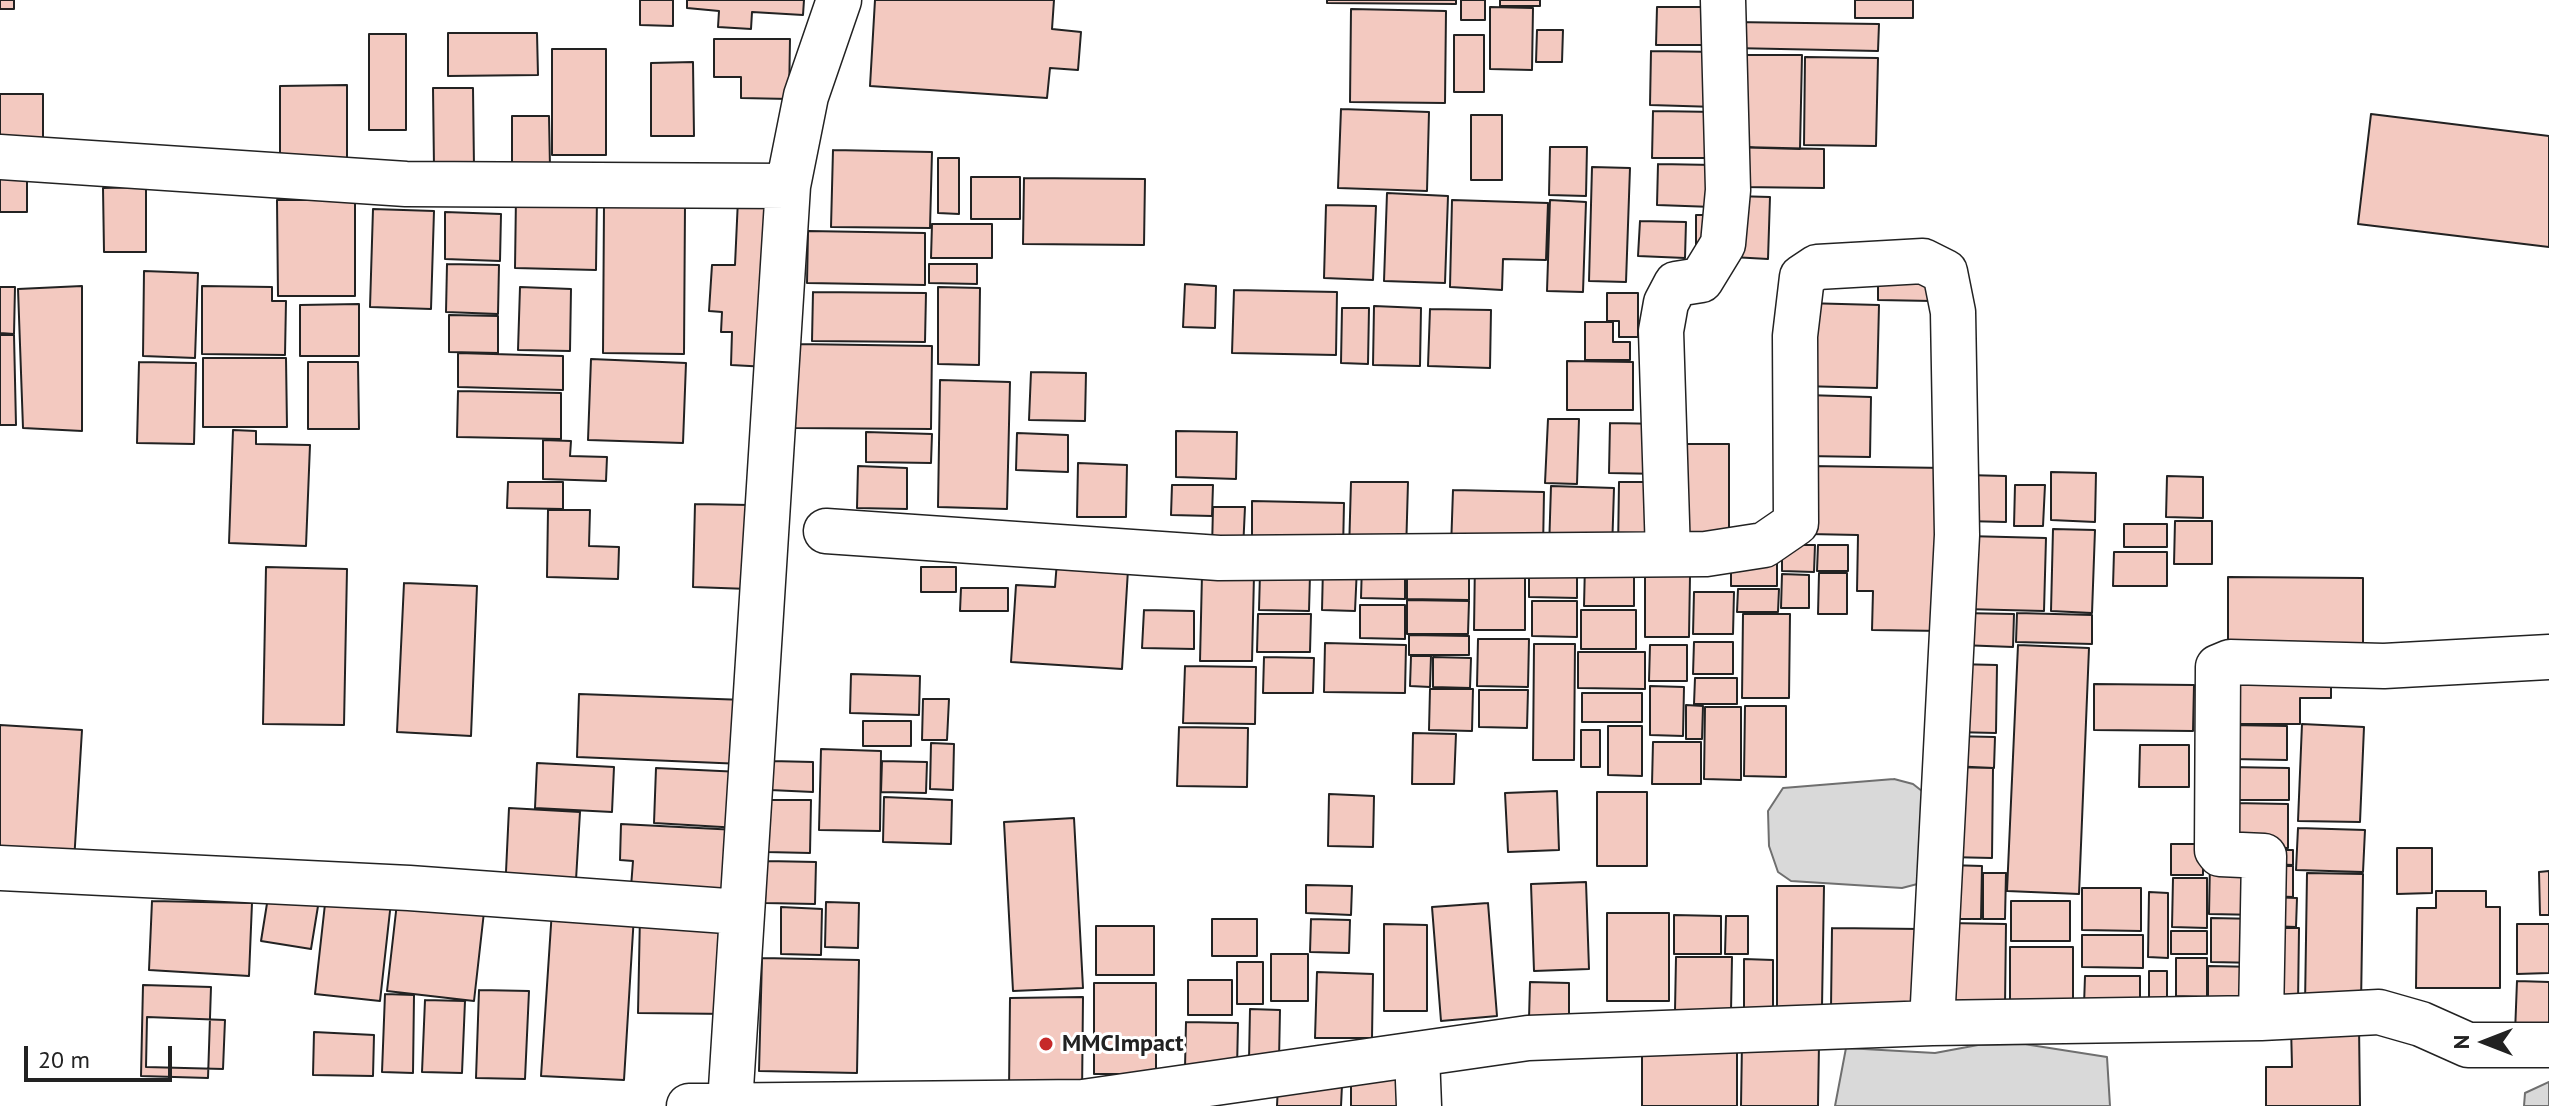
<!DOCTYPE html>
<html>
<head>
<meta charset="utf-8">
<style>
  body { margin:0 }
  #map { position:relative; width:2549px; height:1106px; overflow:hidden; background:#fff; font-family:"PT Sans",sans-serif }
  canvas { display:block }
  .north { position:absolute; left:2445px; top:1002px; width:80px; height:80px; -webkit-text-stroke:6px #fff; paint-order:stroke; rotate:270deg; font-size:22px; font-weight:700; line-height:32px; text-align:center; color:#222 }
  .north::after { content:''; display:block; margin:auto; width:28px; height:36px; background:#222; clip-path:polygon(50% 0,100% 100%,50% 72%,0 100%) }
  .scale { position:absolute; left:24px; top:1046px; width:148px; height:36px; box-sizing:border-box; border:4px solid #222; border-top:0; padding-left:10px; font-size:24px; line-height:28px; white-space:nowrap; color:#222; -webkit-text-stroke:6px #fff; paint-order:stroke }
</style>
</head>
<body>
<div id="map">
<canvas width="2549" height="1106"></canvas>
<div class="north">N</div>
<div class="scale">20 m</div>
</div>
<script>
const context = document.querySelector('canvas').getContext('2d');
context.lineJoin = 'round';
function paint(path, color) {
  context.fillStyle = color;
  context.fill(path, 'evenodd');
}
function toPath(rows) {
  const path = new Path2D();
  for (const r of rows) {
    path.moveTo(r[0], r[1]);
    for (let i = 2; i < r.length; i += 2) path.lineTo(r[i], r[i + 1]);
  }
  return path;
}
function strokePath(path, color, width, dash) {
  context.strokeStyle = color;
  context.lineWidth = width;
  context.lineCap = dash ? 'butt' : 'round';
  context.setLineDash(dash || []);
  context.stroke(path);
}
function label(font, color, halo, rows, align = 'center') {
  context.font = font + ' "PT Sans",sans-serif';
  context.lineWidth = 6;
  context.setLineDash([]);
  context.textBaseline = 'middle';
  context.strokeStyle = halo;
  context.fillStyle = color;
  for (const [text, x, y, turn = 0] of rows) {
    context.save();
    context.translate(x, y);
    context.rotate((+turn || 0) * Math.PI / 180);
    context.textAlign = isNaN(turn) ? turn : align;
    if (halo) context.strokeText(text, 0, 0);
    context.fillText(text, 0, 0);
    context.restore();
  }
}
const water = toPath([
  [1894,779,1913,784,1927,795,1925,882,1902,888,1791,881,1778,872,1769,846,1768,811,1783,788,1894,779],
  [2024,1044,2107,1057,2110,1106,1835,1106,1846,1048,1935,1053,1978,1045,2024,1044],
  [2549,1082,2549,1106,2524,1106,2525,1093,2549,1082]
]);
const building = toPath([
  [0,0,14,0,14,9,0,9,0,0],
  [640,0,673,0,673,26,640,25,640,0],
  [687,0,804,0,803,15,752,12,751,29,718,27,719,11,687,8,687,0],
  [875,0,1054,0,1052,29,1081,32,1078,70,1050,68,1047,98,870,86,875,0],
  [1327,0,1456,0,1456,4,1327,3,1327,0],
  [1461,0,1485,0,1485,20,1461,20,1461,0],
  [1500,0,1540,0,1540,6,1500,6,1500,0],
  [1855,0,1913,0,1913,18,1855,18,1855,0],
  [1490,7,1533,8,1532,70,1490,69,1490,7],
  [1657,7,1713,7,1712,45,1656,45,1657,7],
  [1351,9,1446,11,1445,103,1350,102,1351,9],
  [1732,22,1879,24,1878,51,1732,48,1732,22],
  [1537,30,1563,30,1562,62,1536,62,1537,30],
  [448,33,537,33,538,75,448,76,448,33],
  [369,34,406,34,406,130,369,130,369,34],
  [1454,35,1484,35,1484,92,1454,92,1454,35],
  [714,39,790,39,789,99,741,98,741,77,714,77,714,39],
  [552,49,606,49,606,155,552,155,552,49],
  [1651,51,1717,52,1716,107,1650,105,1651,51],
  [1731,55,1802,55,1800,149,1729,147,1731,55],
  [1805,57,1878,58,1876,146,1804,145,1805,57],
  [693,62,694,136,651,136,651,63,693,62],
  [347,85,347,159,280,160,280,86,347,85],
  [433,88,473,88,474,168,434,168,433,88],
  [0,94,43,94,43,140,0,141,0,94],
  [1341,109,1429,112,1427,191,1338,188,1341,109],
  [1653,111,1716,112,1715,158,1652,158,1653,111],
  [2371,114,2549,136,2549,247,2358,224,2371,114],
  [1471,115,1502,115,1502,180,1471,180,1471,115],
  [512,116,549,116,550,168,512,168,512,116],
  [1550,147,1587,147,1586,196,1549,195,1550,147],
  [1741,147,1824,149,1824,188,1740,187,1741,147],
  [833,150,932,152,930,228,831,227,833,150],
  [938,158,959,158,959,214,938,213,938,158],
  [1658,164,1714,165,1713,207,1657,205,1658,164],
  [1592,167,1630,168,1626,282,1589,281,1592,167],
  [27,171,27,212,0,212,0,172,27,171],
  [971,177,1020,177,1020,219,971,219,971,177],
  [1024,178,1145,179,1144,245,1023,244,1024,178],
  [146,187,146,252,104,252,103,188,146,187],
  [1387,193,1448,196,1445,283,1384,281,1387,193],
  [516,196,597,197,596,270,515,268,516,196],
  [1734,196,1770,197,1768,259,1732,257,1734,196],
  [738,199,777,200,768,367,731,365,732,332,721,332,722,312,709,311,712,265,735,265,738,199],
  [277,200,355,200,355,296,278,296,277,200],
  [1452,200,1548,203,1546,260,1503,259,1502,290,1450,287,1452,200],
  [1550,200,1586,202,1583,292,1547,291,1550,200],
  [604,204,685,204,684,354,603,353,604,204],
  [1326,205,1376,206,1373,280,1324,278,1326,205],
  [373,209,434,211,431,309,370,307,373,209],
  [445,212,501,214,500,261,445,259,445,212],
  [1696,215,1717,215,1696,249,1696,215],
  [1640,221,1686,222,1685,258,1638,256,1640,221],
  [932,224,992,224,992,258,931,258,932,224],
  [808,231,925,233,925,285,807,283,808,231],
  [447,264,499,265,498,314,446,312,447,264],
  [929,264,977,264,977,284,929,283,929,264],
  [1878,268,1934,269,1932,301,1878,300,1878,268],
  [144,271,198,273,195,358,143,356,144,271],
  [1185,284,1216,286,1215,328,1183,327,1185,284],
  [82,286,82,431,23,428,18,289,82,286],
  [202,286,272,287,272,301,286,301,285,355,202,354,202,286],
  [0,287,15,287,14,334,0,333,0,287],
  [520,287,571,289,570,351,518,350,520,287],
  [938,287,980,288,979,365,938,364,938,287],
  [1234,290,1337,292,1336,355,1232,353,1234,290],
  [813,292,926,293,925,342,812,341,813,292],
  [1607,293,1638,293,1638,337,1619,337,1619,321,1607,321,1607,293],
  [1804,303,1879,305,1877,388,1801,386,1804,303],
  [359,304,359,356,300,356,300,305,359,304],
  [1374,306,1421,308,1420,366,1373,365,1374,306],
  [1342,308,1369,308,1368,364,1341,363,1342,308],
  [1430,309,1491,310,1490,368,1428,366,1430,309],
  [449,315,498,316,498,353,449,352,449,315],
  [1585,322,1613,322,1613,342,1630,342,1630,360,1585,360,1585,322],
  [0,335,14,335,16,425,0,425,0,335],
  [797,344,932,346,931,429,795,428,797,344],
  [458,353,563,356,563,390,458,387,458,353],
  [203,358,286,358,287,427,203,427,203,358],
  [591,359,686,363,683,443,588,440,591,359],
  [1567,361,1633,362,1633,410,1567,410,1567,361],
  [139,362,196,363,194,444,137,443,139,362],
  [308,362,358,362,359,429,308,429,308,362],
  [1031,372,1086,373,1085,421,1029,420,1031,372],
  [940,380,1010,382,1007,509,938,507,940,380],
  [458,391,561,393,561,439,457,437,458,391],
  [1806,395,1871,397,1870,457,1805,456,1806,395],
  [1548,419,1579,419,1577,484,1545,483,1548,419],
  [1610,423,1663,424,1662,474,1609,473,1610,423],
  [233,430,256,431,256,444,310,445,306,546,229,543,233,430],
  [1176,431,1237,432,1236,479,1176,477,1176,431],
  [866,432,932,434,931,463,866,462,866,432],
  [1017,433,1068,435,1068,472,1016,470,1017,433],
  [543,440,571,441,570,456,607,457,606,481,543,479,543,440],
  [1674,444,1729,444,1729,541,1674,541,1674,444],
  [1078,463,1127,465,1126,517,1077,517,1078,463],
  [858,466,907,468,907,509,857,508,858,466],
  [1810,466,1946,468,1943,631,1872,630,1873,591,1857,591,1858,535,1809,534,1810,466],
  [2051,472,2096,473,2095,522,2051,520,2051,472],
  [1966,475,2006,476,2006,522,1965,521,1966,475],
  [2167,476,2203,477,2203,518,2166,517,2167,476],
  [508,482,563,482,563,509,507,508,508,482],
  [1351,482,1408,482,1406,553,1349,551,1351,482],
  [1619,482,1661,482,1660,551,1618,551,1619,482],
  [1172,485,1213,485,1212,516,1171,515,1172,485],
  [2015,485,2045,485,2043,526,2014,526,2015,485],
  [1551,486,1614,488,1612,551,1549,549,1551,486],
  [1453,490,1544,492,1543,550,1451,548,1453,490],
  [1252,501,1344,503,1343,551,1252,549,1252,501],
  [695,504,750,505,749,589,693,587,695,504],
  [1213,507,1245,507,1243,550,1212,549,1213,507],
  [548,510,590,510,589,546,619,547,618,579,547,577,548,510],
  [2175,521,2212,521,2212,564,2174,564,2175,521],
  [2124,524,2167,524,2167,547,2124,547,2124,524],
  [2053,529,2095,530,2092,613,2051,611,2053,529],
  [1966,536,2046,538,2044,611,1964,609,1966,536],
  [1782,545,1815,545,1814,572,1782,571,1782,545],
  [1818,545,1848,545,1848,571,1817,571,1818,545],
  [1058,548,1129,553,1122,669,1011,662,1016,585,1055,587,1058,548],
  [2114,552,2167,552,2167,586,2113,586,2114,552],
  [1731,554,1777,554,1777,586,1731,586,1731,554],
  [1407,557,1469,558,1469,600,1407,599,1407,557],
  [1475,559,1525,560,1525,630,1474,630,1475,559],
  [1529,560,1577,560,1577,598,1529,597,1529,560],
  [1362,564,1405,564,1405,599,1361,598,1362,564],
  [1585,564,1634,564,1634,606,1584,606,1585,564],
  [266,567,347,569,344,725,263,724,266,567],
  [921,567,956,567,956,592,921,592,921,567],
  [1323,567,1357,567,1355,611,1322,610,1323,567],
  [1260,573,1310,575,1309,611,1259,610,1260,573],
  [1819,573,1847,573,1847,614,1818,614,1819,573],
  [1202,574,1254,575,1252,661,1200,661,1202,574],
  [1782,574,1809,575,1809,608,1781,608,1782,574],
  [1645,576,1690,576,1689,637,1645,637,1645,576],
  [2228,577,2363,578,2363,661,2228,661,2228,577],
  [404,583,477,586,471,736,397,732,404,583],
  [961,588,1008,588,1008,611,960,611,961,588],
  [1738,589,1779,589,1778,612,1737,612,1738,589],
  [1694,592,1734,592,1733,634,1693,634,1694,592],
  [1407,600,1469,601,1468,634,1407,634,1407,600],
  [1532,601,1577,601,1577,637,1532,636,1532,601],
  [1360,605,1405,605,1405,639,1360,638,1360,605],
  [1144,610,1194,611,1194,649,1142,648,1144,610],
  [1581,610,1636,610,1636,649,1581,649,1581,610],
  [1961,613,2014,614,2013,647,1960,645,1961,613],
  [2017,613,2092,615,2092,644,2016,642,2017,613],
  [1258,614,1311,614,1310,652,1257,652,1258,614],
  [1743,614,1790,614,1789,698,1742,698,1743,614],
  [1409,635,1469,636,1469,655,1409,655,1409,635],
  [1478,639,1529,639,1528,687,1477,686,1478,639],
  [1694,642,1733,642,1733,674,1693,674,1694,642],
  [1325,643,1406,645,1405,693,1324,692,1325,643],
  [1534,644,1575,644,1574,760,1533,760,1534,644],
  [1650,645,1687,645,1687,681,1649,681,1650,645],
  [2018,645,2089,648,2079,894,2007,891,2018,645],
  [1578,652,1645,652,1645,689,1578,688,1578,652],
  [1411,656,1431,656,1430,687,1410,686,1411,656],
  [1264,657,1314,658,1313,693,1263,693,1264,657],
  [1433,657,1471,658,1470,688,1433,687,1433,657],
  [1955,664,1997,665,1996,733,1953,732,1955,664],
  [1185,666,1256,667,1255,724,1183,723,1185,666],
  [2231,668,2331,669,2331,698,2300,698,2300,724,2231,724,2231,668],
  [851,674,920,676,919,715,850,713,851,674],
  [1695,678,1737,678,1737,704,1694,704,1695,678],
  [2094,684,2194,685,2193,731,2094,730,2094,684],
  [1650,686,1684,687,1683,736,1650,735,1650,686],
  [1430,689,1473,689,1472,731,1429,730,1430,689],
  [1479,690,1528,690,1527,728,1479,727,1479,690],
  [1582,693,1642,693,1642,722,1582,722,1582,693],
  [579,694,745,700,743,764,577,757,579,694],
  [923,699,949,699,947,740,922,740,923,699],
  [1686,705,1703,706,1702,739,1686,739,1686,705],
  [1745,706,1786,706,1786,777,1744,776,1745,706],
  [1705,707,1741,707,1741,780,1704,779,1705,707],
  [863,721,911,721,911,746,863,746,863,721],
  [2302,724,2364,727,2360,822,2298,821,2302,724],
  [0,725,82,730,74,862,0,857,0,725],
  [2231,725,2287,726,2287,760,2231,759,2231,725],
  [1608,726,1642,726,1642,776,1608,775,1608,726],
  [1179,727,1248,728,1247,787,1177,786,1179,727],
  [1581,730,1600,730,1600,767,1581,767,1581,730],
  [1413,733,1456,734,1454,784,1412,784,1413,733],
  [1951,736,1995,737,1994,768,1950,766,1951,736],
  [1653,742,1701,742,1701,784,1652,784,1653,742],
  [931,743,954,744,953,790,930,789,931,743],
  [2140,745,2189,745,2189,787,2139,787,2140,745],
  [821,749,881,751,880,831,819,830,821,749],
  [771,761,813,762,813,792,770,790,771,761],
  [882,761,927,762,926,793,881,792,882,761],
  [537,763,614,767,612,812,535,808,537,763],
  [1951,767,1993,768,1992,858,1948,857,1951,767],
  [2230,767,2289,768,2289,800,2230,800,2230,767],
  [656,768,741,772,739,828,654,823,656,768],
  [1557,791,1559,850,1508,852,1505,793,1557,791],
  [1597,792,1647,792,1647,866,1597,866,1597,792],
  [1329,794,1374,796,1373,847,1328,846,1329,794],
  [884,797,952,800,951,844,883,842,884,797],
  [768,800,811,800,810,853,766,852,768,800],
  [2233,803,2288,804,2288,848,2232,847,2233,803],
  [509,808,580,812,575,897,505,893,509,808],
  [1074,818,1083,988,1013,991,1004,822,1074,818],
  [621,824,737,830,733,906,630,900,633,861,620,860,621,824],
  [2298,828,2365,830,2363,872,2296,870,2298,828],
  [2171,844,2203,844,2203,875,2171,875,2171,844],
  [2397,848,2432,848,2432,893,2397,894,2397,848],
  [2267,850,2293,850,2293,865,2267,864,2267,850],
  [766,861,816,862,815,904,765,903,766,861],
  [2210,863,2261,863,2261,915,2209,914,2210,863],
  [1948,865,1982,866,1981,919,1947,919,1948,865],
  [2266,866,2293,866,2293,897,2266,896,2266,866],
  [2549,871,2549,915,2540,915,2539,872,2549,871],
  [1983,873,2006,873,2005,919,1983,919,1983,873],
  [2307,873,2363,874,2361,1005,2305,1005,2307,873],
  [2173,878,2207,878,2207,928,2172,927,2173,878],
  [1586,882,1589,969,1534,971,1531,884,1586,882],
  [1306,885,1352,886,1351,915,1306,913,1306,885],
  [1777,886,1824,886,1822,1007,1777,1007,1777,886],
  [2082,888,2141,888,2141,931,2082,930,2082,888],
  [269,891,319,900,311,949,261,941,269,891],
  [2436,891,2486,891,2486,907,2500,907,2500,988,2416,988,2417,908,2436,908,2436,891],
  [2149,892,2168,893,2168,958,2148,957,2149,892],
  [398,894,485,903,474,1001,387,991,398,894],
  [326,895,391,902,380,1001,315,994,326,895],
  [2268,897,2297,898,2296,927,2268,926,2268,897],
  [152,901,252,903,249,976,149,970,152,901],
  [2011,901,2070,901,2070,941,2011,941,2011,901],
  [826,902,859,903,858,948,825,947,826,902],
  [1488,903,1497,1016,1441,1021,1432,907,1488,903],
  [781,907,822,909,821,955,781,954,781,907],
  [552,910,634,915,624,1080,541,1076,552,910],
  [1607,913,1669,913,1669,1001,1607,1001,1607,913],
  [640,915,732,916,730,1014,638,1013,640,915],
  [1674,915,1721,916,1721,954,1674,954,1674,915],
  [1726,916,1748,916,1748,954,1725,954,1726,916],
  [2211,918,2260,919,2260,963,2211,962,2211,918],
  [1212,919,1257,919,1257,956,1212,956,1212,919],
  [1311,919,1350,920,1349,953,1310,952,1311,919],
  [1947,923,2006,924,2005,1006,1946,1005,1947,923],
  [1384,924,1427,925,1427,1011,1384,1011,1384,924],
  [2517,924,2549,924,2549,973,2517,974,2517,924],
  [1096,926,1154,926,1154,975,1096,975,1096,926],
  [1832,928,1921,929,1920,1009,1831,1008,1832,928],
  [2266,928,2299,928,2298,1004,2266,1004,2266,928],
  [2171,931,2207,931,2207,954,2171,954,2171,931],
  [2082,935,2143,935,2143,968,2082,967,2082,935],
  [2010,947,2073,947,2073,1010,2010,1010,2010,947],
  [1271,954,1308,954,1308,1001,1271,1001,1271,954],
  [1676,957,1732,957,1731,1012,1675,1011,1676,957],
  [762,958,859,960,857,1073,759,1071,762,958],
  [2176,958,2207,958,2207,997,2176,996,2176,958],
  [1744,959,1773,960,1773,1011,1744,1011,1744,959],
  [1237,962,1263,962,1263,1004,1237,1004,1237,962],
  [2208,966,2259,967,2259,999,2208,999,2208,966],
  [2149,971,2167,971,2167,1004,2149,1004,2149,971],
  [1317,972,1373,974,1372,1038,1315,1038,1317,972],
  [2085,976,2140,976,2140,1006,2084,1005,2085,976],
  [1188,980,1232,980,1232,1015,1188,1015,1188,980],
  [2517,981,2549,982,2549,1034,2515,1033,2517,981],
  [1530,982,1569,983,1569,1020,1529,1019,1530,982],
  [1094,983,1156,983,1156,1074,1094,1074,1094,983],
  [143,985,211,987,208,1078,141,1076,143,985],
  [479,990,529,991,525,1079,476,1078,479,990],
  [385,994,414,995,413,1073,382,1072,385,994],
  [1083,997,1082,1095,1009,1090,1010,998,1083,997],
  [425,1000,465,1001,462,1073,422,1072,425,1000],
  [1250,1009,1280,1010,1279,1060,1249,1060,1250,1009],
  [147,1017,225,1020,223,1069,146,1067,147,1017],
  [1186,1022,1238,1023,1237,1069,1185,1068,1186,1022],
  [2359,1025,2360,1106,2266,1106,2266,1067,2292,1067,2291,1026,2359,1025],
  [314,1032,374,1035,373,1076,313,1075,314,1032],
  [1742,1042,1819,1043,1818,1106,1741,1106,1742,1042],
  [1642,1045,1737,1045,1737,1106,1642,1106,1642,1045],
  [1351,1074,1406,1075,1406,1106,1351,1106,1351,1074],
  [1278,1084,1342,1085,1341,1106,1277,1106,1278,1084]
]);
const minor = toPath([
  [0,157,406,184,788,186],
  [826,531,1219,558,1706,554,1764,545,1796,523,1795,336,1802,277,1817,267,1923,261,1945,272,1953,312,1957,535,1932,1023],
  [1668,554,1661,331,1666,303,1676,284,1701,280,1723,244,1728,190,1723,0],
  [0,868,409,888,740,912],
  [2261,1018,2264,856,2220,854,2217,850,2218,667,2230,662,2384,666,2549,657],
  [1417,1055,1419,1106],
  [730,1104,788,186,806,96,839,0],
  [689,1106,1083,1102,1528,1038,1932,1023,2261,1018,2379,1012,2421,1024,2468,1045,2549,1045]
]);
const markers = [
  [1046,1044,8,"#c62828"]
];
const poiNames = [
  ["MMCImpact",1062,1044]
];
paint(water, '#d9d9d9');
strokePath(water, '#6f6f6f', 2);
paint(building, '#f3c9c0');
strokePath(building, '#222', 2);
strokePath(minor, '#222', 47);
strokePath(minor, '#fff', 44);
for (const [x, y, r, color] of markers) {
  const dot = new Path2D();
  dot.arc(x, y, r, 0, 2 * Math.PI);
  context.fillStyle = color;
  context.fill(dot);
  strokePath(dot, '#fff', 3);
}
label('bold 24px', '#222', '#fff', poiNames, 'left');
</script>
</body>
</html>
